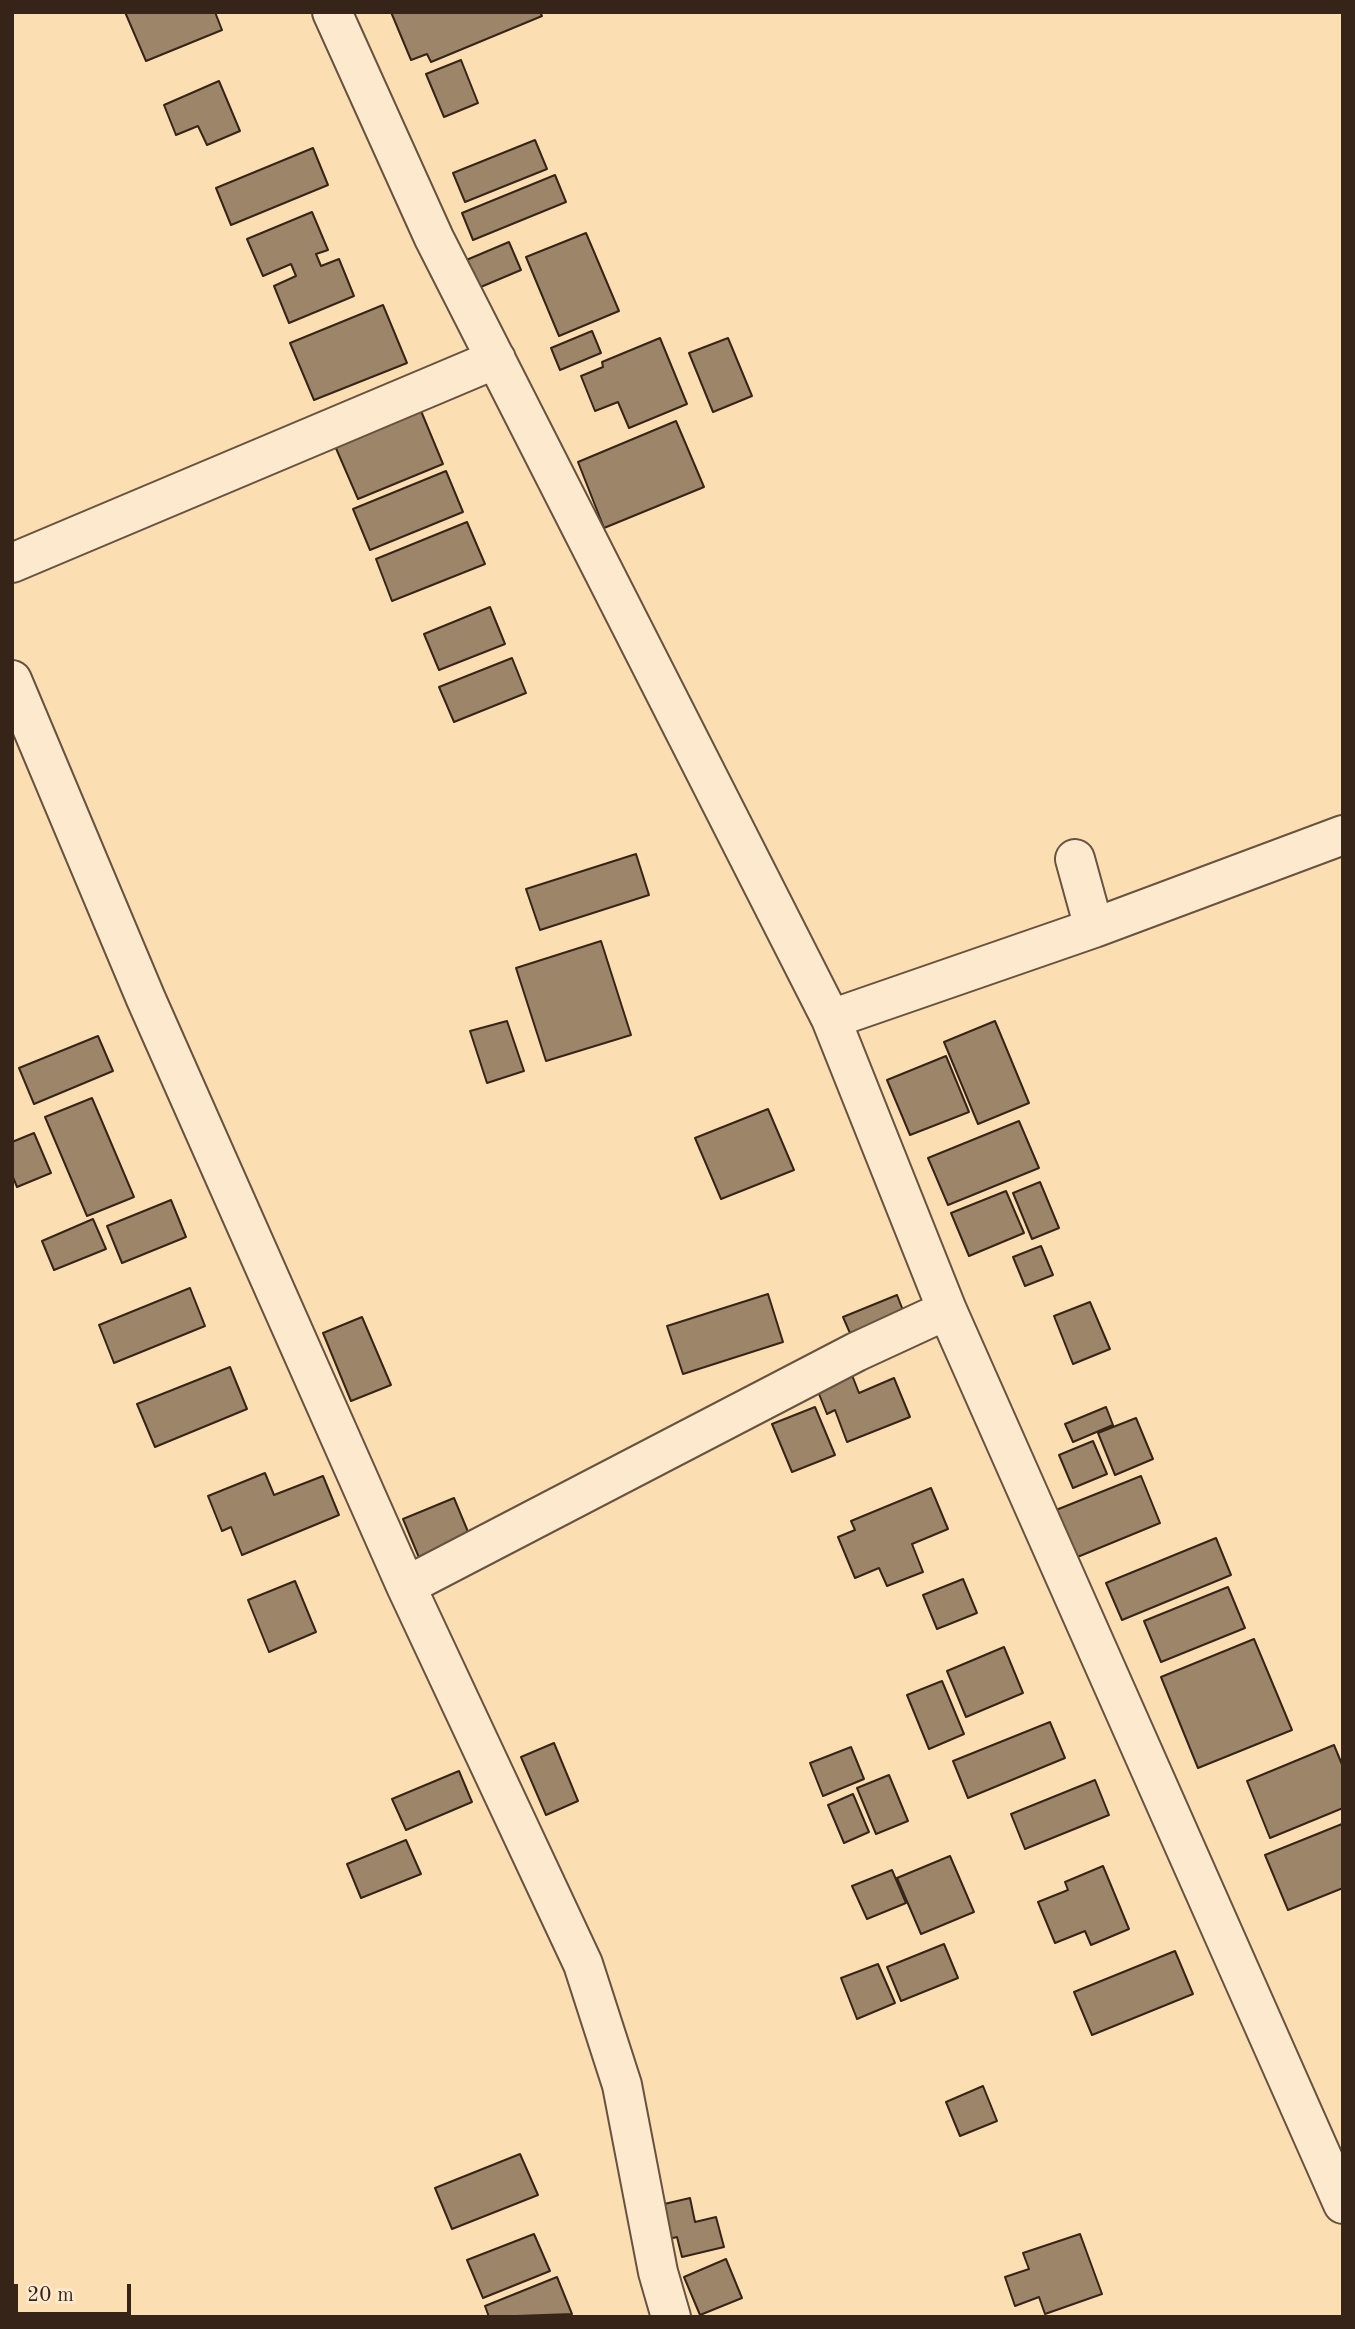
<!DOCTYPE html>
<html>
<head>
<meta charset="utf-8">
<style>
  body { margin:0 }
  #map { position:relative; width:1355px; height:2329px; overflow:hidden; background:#fcdeb3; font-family:"Old Standard TT",serif }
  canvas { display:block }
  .frame { position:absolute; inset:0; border:14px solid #362419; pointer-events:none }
  .scale { position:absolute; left:14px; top:2284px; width:117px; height:32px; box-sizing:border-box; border:4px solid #362419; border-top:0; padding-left:9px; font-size:21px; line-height:24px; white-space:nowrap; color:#362419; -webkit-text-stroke:5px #fdeace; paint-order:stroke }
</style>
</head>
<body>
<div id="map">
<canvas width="1355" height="2329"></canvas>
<div class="frame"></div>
<div class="scale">20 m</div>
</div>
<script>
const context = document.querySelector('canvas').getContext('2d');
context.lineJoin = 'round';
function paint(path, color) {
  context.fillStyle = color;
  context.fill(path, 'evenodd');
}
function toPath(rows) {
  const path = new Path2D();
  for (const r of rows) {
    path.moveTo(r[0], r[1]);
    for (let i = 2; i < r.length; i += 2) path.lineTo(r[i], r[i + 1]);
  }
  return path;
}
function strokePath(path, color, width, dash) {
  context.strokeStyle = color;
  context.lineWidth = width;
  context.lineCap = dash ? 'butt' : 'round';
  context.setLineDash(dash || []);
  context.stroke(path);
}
const building = toPath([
  [125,12,215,12,222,30,146,61,125,12],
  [391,12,540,12,542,16,431,62,427,54,411,60,391,12],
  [461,60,478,103,444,117,426,74,461,60],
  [219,81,240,131,207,145,198,126,176,135,164,105,219,81],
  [535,140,547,169,465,202,453,173,535,140],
  [313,148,328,185,231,225,216,188,313,148],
  [555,175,566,202,473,240,462,213,555,175],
  [312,212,328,250,316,254,321,266,339,259,354,296,289,323,274,286,296,276,291,264,263,276,247,239,312,212],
  [586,233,619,311,559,336,526,257,586,233],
  [509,242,521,270,476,289,464,261,509,242],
  [383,305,407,363,314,400,290,343,383,305],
  [592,331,601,353,560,370,551,348,592,331],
  [660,338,687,404,629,428,618,402,595,411,581,376,603,367,602,362,660,338],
  [728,338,752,396,713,412,689,353,728,338],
  [421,411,443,464,358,499,335,446,421,411],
  [676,421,704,487,604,528,578,462,676,421],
  [446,471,463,512,370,550,353,509,446,471],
  [467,522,485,564,392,601,376,559,467,522],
  [490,607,505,644,439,670,424,634,490,607],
  [512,658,526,693,454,722,439,687,512,658],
  [636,854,649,895,540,930,526,889,636,854],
  [601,941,631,1035,546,1061,516,968,601,941],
  [507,1021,524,1071,487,1083,470,1031,507,1021],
  [995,1021,1029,1103,978,1124,944,1042,995,1021],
  [98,1036,113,1071,34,1104,19,1068,98,1036],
  [946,1056,969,1112,910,1135,887,1080,946,1056],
  [92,1098,134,1197,87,1216,45,1117,92,1098],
  [768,1109,794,1170,721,1199,695,1138,768,1109],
  [1019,1121,1039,1168,948,1205,928,1158,1019,1121],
  [34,1133,51,1173,17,1187,12,1175,12,1142,34,1133],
  [1040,1182,1059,1228,1032,1239,1013,1193,1040,1182],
  [1006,1191,1024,1233,969,1256,951,1213,1006,1191],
  [171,1200,186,1237,122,1263,107,1226,171,1200],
  [93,1219,106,1249,54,1270,42,1241,93,1219],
  [1041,1246,1053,1275,1025,1286,1013,1257,1041,1246],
  [190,1288,205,1326,114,1363,99,1325,190,1288],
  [768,1294,783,1342,683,1374,667,1326,768,1294],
  [897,1295,906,1318,853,1340,843,1317,897,1295],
  [1090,1302,1110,1349,1073,1364,1054,1316,1090,1302],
  [362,1317,391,1385,351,1401,323,1333,362,1317],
  [230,1367,247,1409,155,1447,137,1404,230,1367],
  [850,1370,859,1393,894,1378,910,1417,847,1442,835,1410,827,1414,815,1384,850,1370],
  [815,1407,835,1455,792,1472,772,1424,815,1407],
  [1106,1407,1113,1425,1073,1442,1065,1424,1106,1407],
  [1136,1418,1153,1459,1115,1475,1098,1433,1136,1418],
  [1093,1441,1107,1474,1073,1488,1059,1455,1093,1441],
  [265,1473,274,1495,323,1476,339,1515,242,1555,231,1527,222,1531,208,1496,265,1473],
  [1141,1476,1160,1523,1075,1558,1056,1510,1141,1476],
  [931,1488,948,1529,912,1544,923,1572,887,1586,879,1568,855,1578,838,1537,855,1530,851,1521,931,1488],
  [454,1498,471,1539,420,1560,403,1519,454,1498],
  [1216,1538,1231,1575,1122,1620,1106,1583,1216,1538],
  [963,1579,977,1613,937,1629,923,1595,963,1579],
  [295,1581,316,1632,269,1652,248,1600,295,1581],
  [1228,1587,1245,1628,1161,1662,1144,1621,1228,1587],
  [1254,1639,1292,1730,1198,1768,1161,1677,1254,1639],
  [1004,1647,1023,1693,966,1717,947,1671,1004,1647],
  [942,1681,964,1734,929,1749,907,1695,942,1681],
  [1050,1722,1065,1758,968,1798,953,1761,1050,1722],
  [554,1743,578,1801,546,1815,521,1757,554,1743],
  [1334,1745,1343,1767,1343,1808,1270,1838,1247,1781,1334,1745],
  [851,1747,864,1779,823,1796,810,1763,851,1747],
  [459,1771,472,1802,406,1830,392,1799,459,1771],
  [889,1775,908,1821,876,1834,857,1788,889,1775],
  [1095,1780,1109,1815,1025,1849,1011,1814,1095,1780],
  [853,1794,869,1832,844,1843,828,1805,853,1794],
  [1342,1824,1343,1888,1288,1910,1265,1855,1342,1824],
  [406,1840,421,1874,361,1898,347,1864,406,1840],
  [950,1856,974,1912,921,1934,897,1878,950,1856],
  [1103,1866,1129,1929,1091,1945,1085,1931,1055,1943,1038,1902,1068,1890,1065,1882,1103,1866],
  [892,1870,906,1903,867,1919,852,1886,892,1870],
  [944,1944,958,1978,901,2001,887,1967,944,1944],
  [1175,1951,1193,1994,1092,2035,1074,1992,1175,1951],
  [878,1964,895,2003,857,2019,841,1978,878,1964],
  [983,2086,997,2121,960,2136,946,2102,983,2086],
  [520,2154,538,2195,452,2229,435,2188,520,2154],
  [690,2198,695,2222,716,2217,724,2247,682,2257,677,2237,656,2242,647,2208,690,2198],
  [534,2234,550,2271,483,2298,467,2260,534,2234],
  [1080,2234,1102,2294,1045,2314,1039,2297,1015,2306,1005,2277,1029,2269,1023,2253,1080,2234],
  [726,2259,742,2298,700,2315,684,2277,726,2259],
  [557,2277,572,2314,489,2317,485,2306,557,2277]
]);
const minor = toPath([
  [332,12,434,238,831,1019,947,1310,1343,2204],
  [12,563,496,359],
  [12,680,146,999,406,1586,583,1964,622,2085,658,2272,671,2317],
  [1075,859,1094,928],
  [831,1019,1094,928,1343,835],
  [406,1586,856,1352,947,1310]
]);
paint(building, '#9d8569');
strokePath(building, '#362419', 2);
strokePath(minor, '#685240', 42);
strokePath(minor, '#fdeace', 38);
</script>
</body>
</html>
